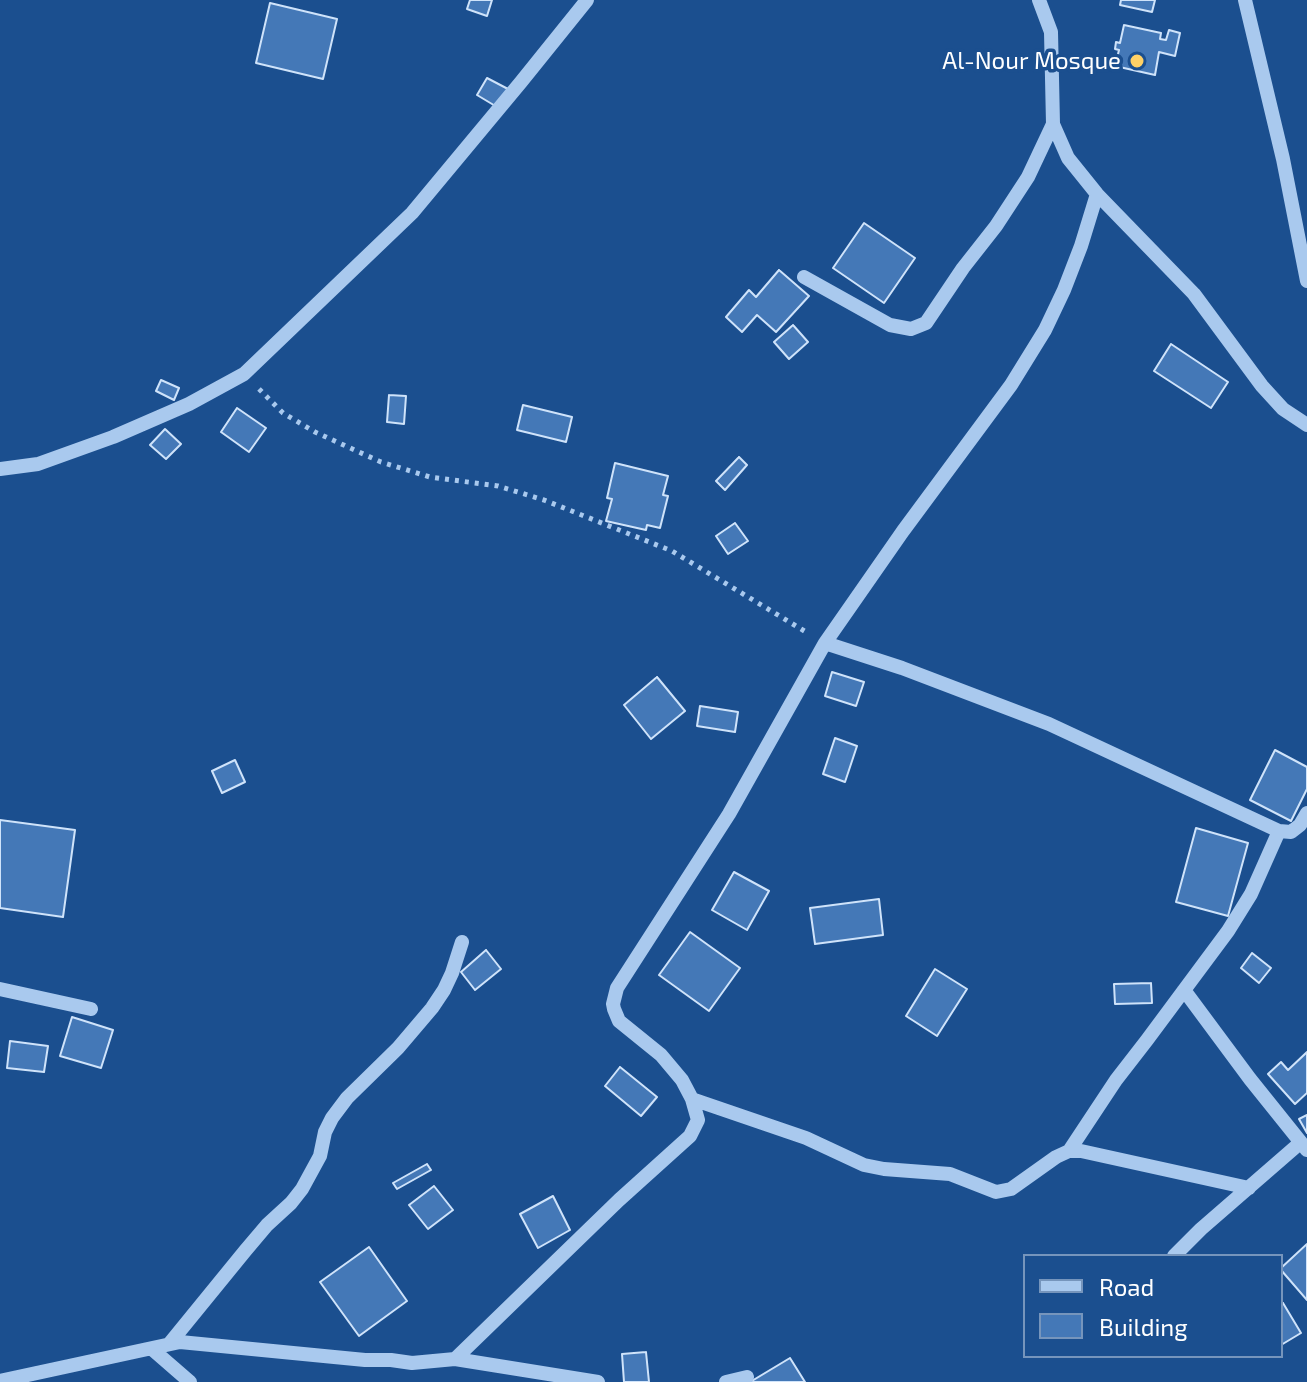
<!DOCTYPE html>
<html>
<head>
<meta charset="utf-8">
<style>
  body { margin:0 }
  #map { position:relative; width:1307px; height:1382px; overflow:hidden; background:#1b4f8f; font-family:"Exo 2",sans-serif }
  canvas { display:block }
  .legend { position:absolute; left:1023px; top:1254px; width:260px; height:104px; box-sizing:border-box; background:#1b4f8f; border:2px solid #7695bc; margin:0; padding:10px 14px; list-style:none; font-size:24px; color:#fff }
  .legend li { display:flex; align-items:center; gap:16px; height:40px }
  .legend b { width:40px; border:2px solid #7695bc }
</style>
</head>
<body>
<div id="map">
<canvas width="1307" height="1382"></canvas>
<ul class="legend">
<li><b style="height:10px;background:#a9c9ee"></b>Road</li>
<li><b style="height:22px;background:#4478b7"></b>Building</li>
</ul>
</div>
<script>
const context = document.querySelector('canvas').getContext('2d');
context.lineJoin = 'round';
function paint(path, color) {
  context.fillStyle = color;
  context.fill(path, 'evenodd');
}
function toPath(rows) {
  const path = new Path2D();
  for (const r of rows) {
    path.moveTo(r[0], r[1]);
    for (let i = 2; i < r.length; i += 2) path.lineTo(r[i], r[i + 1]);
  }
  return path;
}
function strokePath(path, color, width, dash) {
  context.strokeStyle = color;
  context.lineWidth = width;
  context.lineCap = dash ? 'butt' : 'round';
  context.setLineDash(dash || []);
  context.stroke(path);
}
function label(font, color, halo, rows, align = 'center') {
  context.font = font + ' "Exo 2",sans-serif';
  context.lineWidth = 7;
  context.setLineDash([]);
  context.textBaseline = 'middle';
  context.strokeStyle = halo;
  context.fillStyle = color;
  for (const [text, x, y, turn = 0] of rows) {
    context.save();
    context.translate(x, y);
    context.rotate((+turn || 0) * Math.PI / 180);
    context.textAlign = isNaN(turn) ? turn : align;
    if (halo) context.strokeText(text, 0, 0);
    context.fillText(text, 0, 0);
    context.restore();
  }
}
const building = toPath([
  [470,0,492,0,487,16,467,9,470,0],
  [1121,0,1155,0,1152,12,1120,5,1121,0],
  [270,3,337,19,323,79,256,63,270,3],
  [1124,25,1161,33,1160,39,1166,40,1169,30,1180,33,1175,56,1159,52,1155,75,1115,66,1119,50,1115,49,1116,42,1120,43,1124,25],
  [487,78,508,89,497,107,477,95,487,78],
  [864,223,915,258,884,303,833,268,864,223],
  [779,270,809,296,776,332,757,315,742,332,726,317,749,290,756,297,779,270],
  [793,325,808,342,789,359,774,342,793,325],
  [1171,344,1228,382,1211,408,1154,371,1171,344],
  [161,380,179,388,174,400,156,391,161,380],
  [389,395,406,396,404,424,387,422,389,395],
  [523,405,572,417,566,442,517,430,523,405],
  [237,408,266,428,249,452,221,432,237,408],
  [165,429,181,444,166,459,150,445,165,429],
  [739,457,747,465,725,490,716,481,739,457],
  [615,463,668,476,663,495,668,496,660,528,647,525,646,530,606,521,612,499,607,498,615,463],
  [735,523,748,541,728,554,716,536,735,523],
  [832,672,864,682,856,706,825,696,832,672],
  [657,677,685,711,651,739,624,705,657,677],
  [700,706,738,712,735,732,697,726,700,706],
  [835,738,857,746,845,782,823,774,835,738],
  [1275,750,1307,767,1307,789,1291,821,1250,800,1275,750],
  [235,760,245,782,222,793,212,771,235,760],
  [0,820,75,830,63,917,0,908,0,820],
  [1196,828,1248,843,1228,916,1176,902,1196,828],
  [734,872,769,891,747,930,712,910,734,872],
  [879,899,883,935,815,944,810,908,879,899],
  [690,932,740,968,709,1011,659,975,690,932],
  [486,950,501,969,475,990,461,972,486,950],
  [1252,953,1271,968,1259,983,1241,968,1252,953],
  [935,969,967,989,937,1036,906,1016,935,969],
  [1151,983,1152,1003,1115,1004,1114,984,1151,983],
  [72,1017,113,1030,101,1068,60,1056,72,1017],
  [10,1041,48,1046,44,1072,7,1068,10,1041],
  [1307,1052,1307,1093,1295,1104,1268,1074,1281,1062,1288,1070,1307,1052],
  [620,1067,657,1097,641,1116,605,1086,620,1067],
  [1307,1115,1307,1133,1299,1119,1307,1115],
  [427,1164,431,1170,397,1189,393,1183,427,1164],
  [434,1186,453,1210,428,1229,409,1205,434,1186],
  [553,1196,570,1230,538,1248,520,1214,553,1196],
  [1307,1244,1307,1300,1281,1270,1281,1268,1307,1244],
  [369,1247,407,1301,359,1336,320,1282,369,1247],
  [1283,1303,1301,1333,1281,1345,1281,1305,1283,1303],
  [646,1352,649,1382,624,1382,622,1354,646,1352],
  [790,1358,805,1382,750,1382,790,1358]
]);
const path = toPath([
  [259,389,283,413,315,432,381,462,430,477,498,486,544,500,672,551,806,632]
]);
const minor = toPath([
  [1039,0,1051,32,1053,124,1068,158,1097,194,1194,294,1262,386,1283,409,1307,425],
  [1245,0,1283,159,1307,281],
  [804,277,890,325,911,329,926,323,963,268,996,226,1028,177,1053,124],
  [0,469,38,464,113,437,189,404,244,374,412,213,521,82,587,0],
  [825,643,902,668,1049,724,1279,831,1291,832,1300,825,1307,813],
  [0,989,91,1009],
  [1184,990,1250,1079,1307,1150],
  [692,1099,806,1138,864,1165,884,1169,950,1174,996,1192,1011,1189,1056,1157,1069,1151,1081,1151,1249,1188],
  [1069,1151,1116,1080,1147,1040,1228,931,1251,894,1279,831],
  [1174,1256,1201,1229,1300,1143],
  [170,1343,245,1251,267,1225,291,1203,302,1189,320,1156,325,1132,332,1118,347,1098,398,1048,432,1008,444,990,452,973,462,942],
  [152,1349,190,1382],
  [455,1359,619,1200,690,1136,698,1120,692,1099,682,1080,661,1055,619,1021,614,1009,613,1004,617,988,729,814,825,643,903,531,1011,385,1045,330,1064,290,1081,246,1097,194],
  [0,1381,180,1342,365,1360,391,1360,412,1363,455,1359,598,1382],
  [726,1382,747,1377]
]);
const markers = [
  [1137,61,8,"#ffd166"]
];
const poiNames = [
  ["Al-Nour Mosque",1121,61]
];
paint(building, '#4478b7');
strokePath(building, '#cfe3fa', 2);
strokePath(path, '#a9c9ee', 5, [4, 6]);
strokePath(minor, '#a9c9ee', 14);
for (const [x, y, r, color] of markers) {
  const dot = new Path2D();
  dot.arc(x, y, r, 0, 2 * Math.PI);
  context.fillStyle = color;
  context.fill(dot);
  strokePath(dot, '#1b4f8f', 3);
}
label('24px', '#fff', '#1b4f8f', poiNames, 'right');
</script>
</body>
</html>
